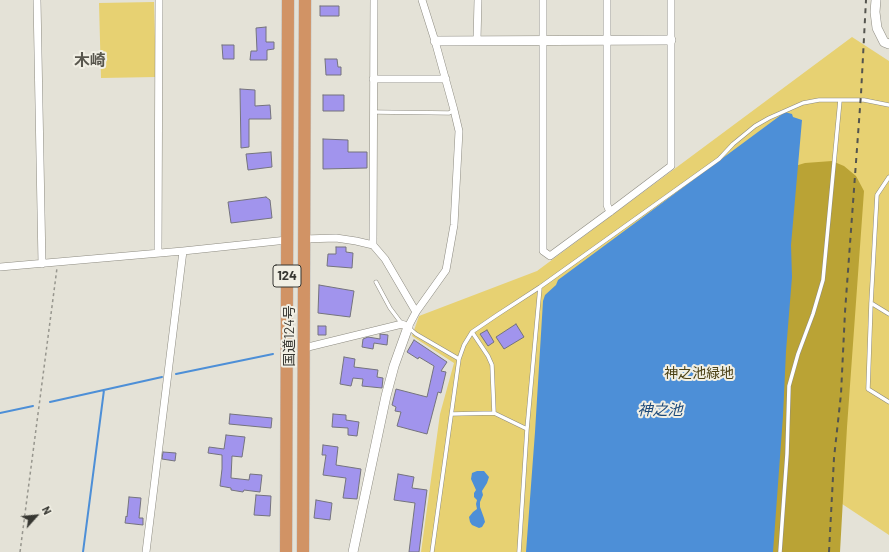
<!DOCTYPE html>
<html>
<head>
<meta charset="utf-8">
<style>
  body { margin:0 }
  #map { position:relative; width:889px; height:552px; overflow:hidden; background:#e4e2d7; font-family:Barlow,sans-serif }
  canvas { display:block }
  .north { position:absolute; left:16px; top:496px; width:40px; height:40px; -webkit-text-stroke:3px #f1efe4; paint-order:stroke; rotate:63deg; font-size:11px; font-weight:700; line-height:16px; text-align:center; color:#373732 }
  .north::after { content:''; display:block; margin:auto; width:14px; height:18px; background:#373732; clip-path:polygon(50% 0,100% 100%,50% 72%,0 100%) }
</style>
</head>
<body>
<div id="map">
<canvas width="889" height="552"></canvas>
<div class="north">N</div>
</div>
<script>
const context = document.querySelector('canvas').getContext('2d');
context.lineJoin = 'round';
function paint(path, color) {
  context.fillStyle = color;
  context.fill(path, 'evenodd');
}
function toPath(rows) {
  const path = new Path2D();
  for (const r of rows) {
    path.moveTo(r[0], r[1]);
    for (let i = 2; i < r.length; i += 2) path.lineTo(r[i], r[i + 1]);
  }
  return path;
}
function strokePath(path, color, width, dash) {
  context.strokeStyle = color;
  context.lineWidth = width;
  context.lineCap = dash ? 'butt' : 'round';
  context.setLineDash(dash || []);
  context.stroke(path);
}
function label(font, color, halo, rows, align = 'center') {
  context.font = font + ' Barlow,"Noto Sans JP",sans-serif';
  context.lineWidth = 4;
  context.setLineDash([]);
  context.textBaseline = 'middle';
  context.strokeStyle = halo;
  context.fillStyle = color;
  for (const [text, x, y, turn = 0] of rows) {
    context.save();
    context.translate(x, y);
    context.rotate((+turn || 0) * Math.PI / 180);
    context.textAlign = isNaN(turn) ? turn : align;
    if (halo) context.strokeText(text, 0, 0);
    context.fillText(text, 0, 0);
    context.restore();
  }
}
const green = toPath([
  [154,2,156,77,101,78,99,3],
  [852,37,889,61,889,535,830,496,824,552,421,552,440,414,454,363,412,336,419,316,537,271]
]);
const forest = toPath([
  [832,161,844,166,856,176,864,191,847,427,840,552,770,552,795,166,805,163]
]);
const water = toPath([
  [785,112,792,114,793,117,802,120,791,245,792,277,786,351,783,416,773,552,526,552,535,432,543,301,545,295,556,285,558,280],
  [477,471,484,471,489,477,487,483,482,491,483,495,480,502,480,507,484,518,485,522,482,527,479,528,472,525,470,522,469,517,473,512,477,509,476,504,477,500,474,497,474,493,476,490,471,479,472,473]
]);
const stream = toPath([
  [176,374,273,354],
  [50,402,162,377],
  [0,413,33,406],
  [83,552,104,390]
]);
const building = toPath([
  [320,6,339,6,339,16,320,16,320,6],
  [266,27,266,42,274,42,274,49,267,50,267,60,250,60,251,51,257,51,256,28,266,27],
  [222,45,234,45,234,59,223,59,222,45],
  [325,59,337,59,338,67,341,67,341,75,326,75,325,59],
  [240,89,255,90,255,106,270,105,271,119,249,119,249,147,241,148,240,89],
  [323,95,344,95,344,111,323,111,323,95],
  [323,139,348,140,348,152,367,152,367,168,323,169,323,139],
  [271,152,272,167,248,170,246,154,271,152],
  [266,197,270,200,272,218,231,223,228,202,266,197],
  [336,247,346,247,346,252,353,253,352,268,327,266,328,254,336,254,336,247],
  [319,285,354,291,350,317,318,313,319,285],
  [516,324,524,337,504,349,496,337,516,324],
  [318,326,326,326,326,335,318,335,318,326],
  [487,330,494,342,488,346,480,334,487,330],
  [380,334,388,335,387,345,374,343,373,349,362,347,363,339,368,337,380,339,380,334],
  [414,340,447,362,441,371,446,372,441,393,438,392,427,434,397,426,401,412,395,411,396,407,392,405,396,389,427,397,434,366,419,357,418,359,407,352,414,340],
  [344,357,355,359,354,367,378,370,377,377,383,378,382,388,362,386,363,379,353,378,351,386,340,384,344,357],
  [230,414,272,418,271,428,229,424,230,414],
  [333,414,346,415,346,420,359,422,357,436,348,435,348,428,332,427,333,414],
  [226,435,245,437,242,457,232,456,231,478,249,480,250,474,262,475,260,492,244,490,243,492,231,490,231,488,220,486,222,469,222,455,208,453,209,447,224,449,226,435],
  [323,445,338,447,336,465,361,469,357,499,343,498,346,478,323,475,326,455,322,455,323,445],
  [163,452,176,453,175,461,162,459,163,452],
  [398,474,414,477,412,488,427,490,419,552,409,552,415,503,394,500,398,474],
  [256,495,271,496,270,516,254,515,256,495],
  [129,497,141,498,139,518,143,518,143,525,125,523,126,516,127,517,129,497],
  [316,500,332,503,330,520,314,518,316,500]
]);
const path = toPath([
  [20,552,57,268]
]);
const lane = toPath([
  [374,112,449,113,454,110],
  [889,177,877,195,871,303,868,389,889,402],
  [376,282,390,308,402,324],
  [871,303,889,314],
  [409,328,416,334,459,359],
  [472,332,488,356,492,365,494,413],
  [452,414,494,413,527,429],
  [432,552,459,359,464,345,472,332,497,315,540,287,719,159,733,144,755,126,769,118,803,103,819,100,864,100,889,105],
  [519,552,527,429,540,287],
  [780,552,787,454,789,386,798,354,813,314,823,280,840,100]
]);
const street = toPath([
  [37,0,42,264],
  [543,0,543,251,550,256,610,212,671,166,671,0],
  [607,0,607,205,610,212],
  [477,40,478,0],
  [373,79,446,79],
  [304,239,336,238,356,241,373,245,385,259,416,312],
  [373,245,374,0],
  [158,252,159,0],
  [0,267,183,251,287,240],
  [304,348,402,324,408,327,416,312,446,270,454,225,459,131,454,110,435,41,422,0],
  [146,552,183,251]
]);
const secondary = toPath([
  [876,0,875,12,877,28,884,42,889,44],
  [435,41,671,40],
  [353,552,386,396,394,366,408,327]
]);
const highway = toPath([
  [286,552,288,0],
  [303,552,305,0]
]);
const rail = toPath([
  [829,552,834,458,841,394,845,312,861,94,866,0]
]);
const shields = [
  [287,276,28]
];
const shieldNames = [
  ["124",287,276]
];
const streetNames = [
  ["国道124号",289,336,-90]
];
const parkNames = [
  ["神之池緑地",699,373]
];
const waterNames = [
  ["神之池",660,410]
];
const quarterNames = [
  ["木崎",90,61]
];
paint(green, '#e7d172');
paint(forest, '#baa335');
paint(water, '#4d8fd7');
strokePath(stream, '#4d8fd7', 2);
paint(building, '#a194ed');
strokePath(building, '#74737d', 1);
strokePath(lane, '#8d8b81', 4.5);
strokePath(street, '#8d8b81', 8);
strokePath(secondary, '#8d8b81', 10);
strokePath(highway, '#c3c3c2', 13);
strokePath(path, '#97968e', 1.5, [3, 3]);
strokePath(lane, '#fff', 3.5);
strokePath(street, '#fff', 7);
strokePath(secondary, '#fff', 9);
strokePath(highway, '#d19365', 12);
strokePath(rail, '#54544e', 2, [5, 5]);
for (const [x, y, w] of shields) {
  const box = new Path2D();
  box.roundRect(x - w / 2, y - 11, w, 22, 3);
  context.fillStyle = '#f1efe4';
  context.fill(box);
  strokePath(box, '#373732', 1);
}
label('bold 13px', '#373732', null, shieldNames);
label('14px', '#373732', '#f1efe4', streetNames);
label('14px', '#4c4216', '#f1efe4', parkNames);
label('italic 15px', '#1d4a7a', '#f1efe4', waterNames);
label('bold 16px', '#58564d', '#f1efe4', quarterNames);
</script>
</body>
</html>
